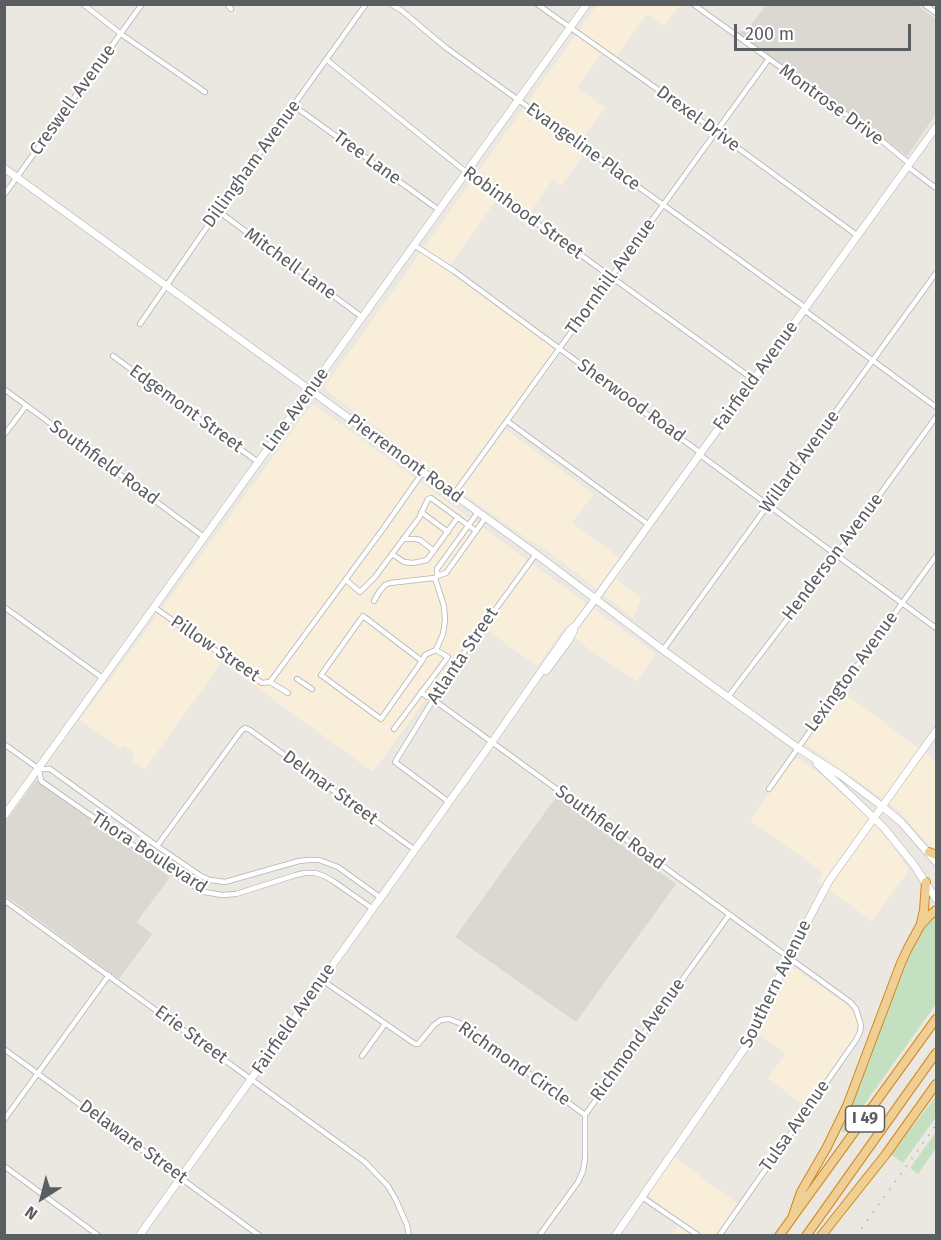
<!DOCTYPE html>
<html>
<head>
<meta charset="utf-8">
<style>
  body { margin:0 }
  #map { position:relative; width:941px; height:1240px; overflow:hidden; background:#ebe8e2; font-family:"Fira Sans",sans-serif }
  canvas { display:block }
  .frame { position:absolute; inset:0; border:6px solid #5b5e61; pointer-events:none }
  .north { position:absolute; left:12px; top:1168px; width:60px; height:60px; -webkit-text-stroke:4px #fff; paint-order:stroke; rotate:216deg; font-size:16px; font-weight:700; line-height:24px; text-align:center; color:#5b5e61 }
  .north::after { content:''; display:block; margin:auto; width:21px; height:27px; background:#5b5e61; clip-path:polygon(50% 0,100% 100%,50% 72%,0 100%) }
  .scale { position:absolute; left:734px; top:24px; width:177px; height:27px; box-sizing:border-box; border:3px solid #5b5e61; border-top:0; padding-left:8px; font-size:18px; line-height:21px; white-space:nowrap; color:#5b5e61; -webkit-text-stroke:4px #fff; paint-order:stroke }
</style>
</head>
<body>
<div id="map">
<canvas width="941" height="1240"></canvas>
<div class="frame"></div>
<div class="north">N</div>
<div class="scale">200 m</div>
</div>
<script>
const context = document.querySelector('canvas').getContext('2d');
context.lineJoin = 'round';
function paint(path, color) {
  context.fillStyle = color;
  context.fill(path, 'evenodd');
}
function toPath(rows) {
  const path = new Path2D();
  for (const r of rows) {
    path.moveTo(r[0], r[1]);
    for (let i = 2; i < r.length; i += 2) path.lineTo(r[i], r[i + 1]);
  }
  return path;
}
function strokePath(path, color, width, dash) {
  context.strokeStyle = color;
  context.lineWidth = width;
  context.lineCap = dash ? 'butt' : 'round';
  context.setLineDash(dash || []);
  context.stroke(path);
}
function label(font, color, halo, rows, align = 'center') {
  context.font = font + ' "Fira Sans",sans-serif';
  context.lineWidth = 4.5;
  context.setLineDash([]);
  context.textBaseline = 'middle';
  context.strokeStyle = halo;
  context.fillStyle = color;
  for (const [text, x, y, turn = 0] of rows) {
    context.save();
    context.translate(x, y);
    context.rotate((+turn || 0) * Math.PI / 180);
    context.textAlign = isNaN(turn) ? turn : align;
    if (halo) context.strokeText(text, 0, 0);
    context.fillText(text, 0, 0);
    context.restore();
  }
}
const commercial = toPath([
  [597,5,680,5,664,26,647,14,613,62,601,54,577,87,605,108,580,141,589,147,561,186,552,180,526,219,497,199,447,270,561,353,505,429,594,494,572,523,627,563,617,580,641,598,633,618,552,554,513,529,411,457,381,431,326,390,326,385],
  [313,405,316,406,656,654,637,681,586,647,564,628,537,666,480,625,373,772,222,662,145,769,131,760,135,754,123,745,120,748,80,720,309,408],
  [837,688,936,761,936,851,931,847,897,809,800,740],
  [797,758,816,771,861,810,890,842,909,870,872,921,818,882,823,872,750,820,789,766],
  [792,969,796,969,848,1006,853,1012,857,1020,857,1031,853,1039,806,1107,768,1078,786,1054,757,1033,788,973],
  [674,1157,738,1204,717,1235,672,1235,682,1221,650,1197,650,1192]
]);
const education = toPath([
  [766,5,917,5,936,19,936,114,907,156,734,32,746,31],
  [36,780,170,877,137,922,152,934,119,979,5,895,5,823],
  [556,797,676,884,576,1022,455,937]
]);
const green = toPath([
  [936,916,936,1004,844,1133,841,1131,911,949,921,931,932,919],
  [936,1096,936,1117,903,1163,891,1155],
  [936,1132,936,1148,918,1174,910,1168]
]);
const street = toPath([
  [83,4,121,34,205,92],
  [227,4,231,9],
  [391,4,401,10,445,47,806,308],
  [537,4,667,96,858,236],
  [693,4,876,136,910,164],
  [924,4,936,13],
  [327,60,466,172,754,380],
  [294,106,439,210],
  [908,167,936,188],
  [4,195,142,4],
  [218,211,362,317],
  [414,245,454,271,587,369,627,400,701,453],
  [804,310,936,407],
  [140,324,218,211,366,4],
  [113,356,258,462],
  [4,389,204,537],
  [507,421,649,525],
  [4,435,26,406],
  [700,455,936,628],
  [454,494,768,60],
  [421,512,448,532],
  [478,512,437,569,437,576,446,573,486,517],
  [403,539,415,539,420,540,434,551],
  [392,554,404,562,413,563,427,560,458,517],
  [435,578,444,606,445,620,443,634,436,650],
  [346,580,360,592,375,577,419,518,428,499,431,498,476,531],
  [374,601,379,592,385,585,390,583,425,579,435,578,437,576],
  [4,607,104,679],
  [155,608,262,683,270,682,383,529,423,472],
  [663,650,936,273],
  [297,679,312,689],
  [270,682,288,693],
  [421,692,427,697,435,697,438,703,850,1002,856,1009,861,1025,860,1032,856,1040,719,1236],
  [728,697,836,555,936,417],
  [394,729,448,657,436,650,425,655,422,661,381,719,321,675,363,616,422,661],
  [4,744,39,769,50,769,157,846,201,876,210,880,225,882,232,880,299,861,309,860,319,860,338,867,381,898],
  [39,769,41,781,150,857,195,887,204,892,222,895,236,894,296,875,305,873,315,873,324,876,333,881,373,909],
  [769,789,798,748,936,556],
  [449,802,395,762,435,697,435,692,536,554],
  [157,846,241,731,245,728,250,730,415,850],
  [4,900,365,1162,388,1186,396,1200,407,1225,409,1236],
  [322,980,415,1044,418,1044,434,1025,441,1020,449,1019,462,1024,585,1115],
  [4,1049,260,1236],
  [362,1056,385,1024],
  [4,1120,109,975],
  [4,1166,99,1236],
  [642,1197,699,1236],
  [539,1236,578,1182,583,1171,585,1159,585,1115,729,915]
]);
const secondary = toPath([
  [4,168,536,554,663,650,798,748,842,776,883,807,901,822,936,862],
  [546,671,569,640,574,630],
  [817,764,849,794,884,828,914,865,936,899],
  [4,816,587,4],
  [139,1236,492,742,570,630,576,625,596,598,936,127],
  [615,1236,749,1042,788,958,829,881,936,731]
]);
const highway = toPath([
  [929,852,936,855],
  [921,923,924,910,926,882],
  [792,1218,801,1192,827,1147,847,1106,901,963,908,948,920,926,929,916,936,910],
  [779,1236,936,1019],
  [806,1236,936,1053],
  [821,1236,886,1154,936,1084]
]);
const rail = toPath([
  [856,1236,936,1125]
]);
const shields = [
  [865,1119,39]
];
const shieldNames = [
  ["I 49",865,1119]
];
const streetNames = [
  ["Creswell Avenue",73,100,-54],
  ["Montrose Drive",831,105,36],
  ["Drexel Drive",698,119,36],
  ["Evangeline Place",583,147,36],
  ["Tree Lane",367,158,36],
  ["Dillingham Avenue",252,164,-54],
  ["Robinhood Street",523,213,36],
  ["Mitchell Lane",290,264,36],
  ["Thornhill Avenue",611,277,-54],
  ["Fairfield Avenue",756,376,-54],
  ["Sherwood Road",631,401,36],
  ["Edgemont Street",186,409,36],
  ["Line Avenue",296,410,-54],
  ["Pierremont Road",405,459,36],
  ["Willard Avenue",800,462,-54],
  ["Southfield Road",104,463,36],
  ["Henderson Avenue",833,557,-53],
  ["Pillow Street",215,649,34],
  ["Atlanta Street",463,656,-56],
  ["Lexington Avenue",852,672,-54],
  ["Delmar Street",330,788,36],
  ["Southfield Road",610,828,36],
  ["Thora Boulevard",149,853,33],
  ["Southern Avenue",776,984,-64],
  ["Fairfield Avenue",294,1019,-55],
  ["Erie Street",191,1035,36],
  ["Richmond Avenue",638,1040,-54],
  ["Richmond Circle",514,1064,35],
  ["Tulsa Avenue",795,1126,-55],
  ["Delaware Street",133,1142,36]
];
paint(commercial, '#f9eeda');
paint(education, '#dbd7d1');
paint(green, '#c5e0c1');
strokePath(street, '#b0b3b6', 6);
strokePath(secondary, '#afb2b6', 8);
strokePath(highway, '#d3861b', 10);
strokePath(street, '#fff', 4.5);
strokePath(secondary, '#fff', 7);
strokePath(highway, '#f0cf95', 8);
strokePath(rail, '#b0b1b1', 1.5, [1.5, 8]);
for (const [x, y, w] of shields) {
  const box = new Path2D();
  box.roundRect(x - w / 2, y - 13, w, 26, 4.5);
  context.fillStyle = '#fff';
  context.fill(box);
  strokePath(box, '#5b5e61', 1.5);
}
label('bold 16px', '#5b5e61', null, shieldNames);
label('18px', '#5b5e61', '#fff', streetNames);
</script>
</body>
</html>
